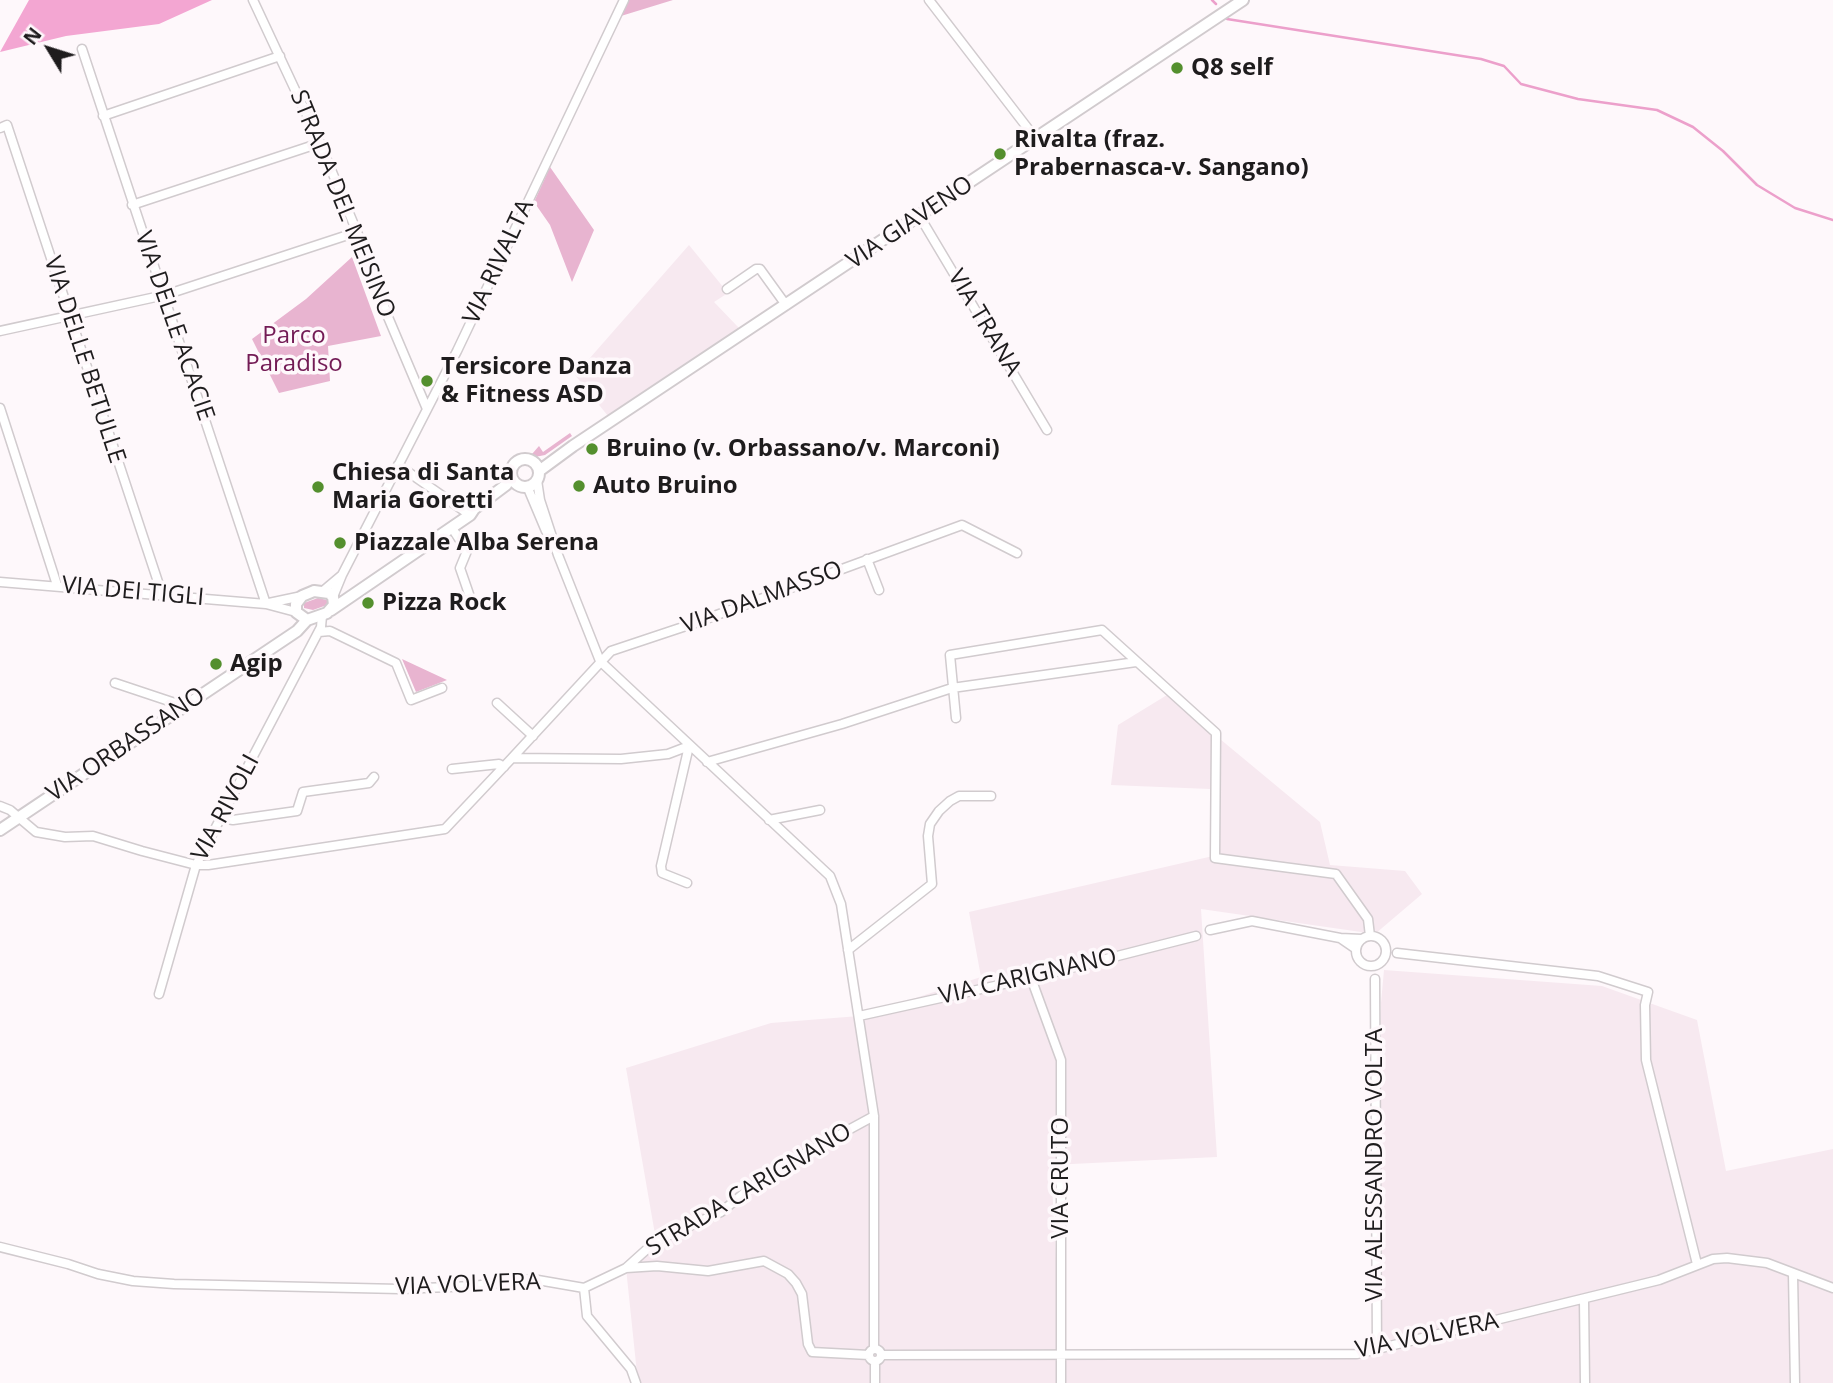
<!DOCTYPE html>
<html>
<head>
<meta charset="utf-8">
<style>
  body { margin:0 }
  #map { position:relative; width:1833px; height:1383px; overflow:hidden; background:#fef8fb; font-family:"Open Sans",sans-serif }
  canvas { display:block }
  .north { position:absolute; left:14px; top:14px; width:70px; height:70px; -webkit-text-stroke:5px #fef8fb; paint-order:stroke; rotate:308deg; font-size:19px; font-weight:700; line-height:28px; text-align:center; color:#1e1c1d }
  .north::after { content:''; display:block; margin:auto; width:24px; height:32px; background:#1e1c1d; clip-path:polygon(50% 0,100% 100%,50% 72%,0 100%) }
</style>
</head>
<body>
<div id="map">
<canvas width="1833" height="1383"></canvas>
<div class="north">N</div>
</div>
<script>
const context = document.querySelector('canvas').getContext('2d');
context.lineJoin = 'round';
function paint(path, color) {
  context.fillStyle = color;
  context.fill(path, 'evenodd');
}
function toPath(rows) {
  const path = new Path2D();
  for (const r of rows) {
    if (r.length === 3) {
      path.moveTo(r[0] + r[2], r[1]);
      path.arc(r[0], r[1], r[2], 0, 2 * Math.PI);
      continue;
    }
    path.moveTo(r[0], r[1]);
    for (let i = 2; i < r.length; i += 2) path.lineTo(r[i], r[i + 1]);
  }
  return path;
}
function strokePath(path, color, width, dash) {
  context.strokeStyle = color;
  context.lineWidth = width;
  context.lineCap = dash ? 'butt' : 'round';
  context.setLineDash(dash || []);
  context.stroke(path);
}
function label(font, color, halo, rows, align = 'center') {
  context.font = font + ' "Open Sans",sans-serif';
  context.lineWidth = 7;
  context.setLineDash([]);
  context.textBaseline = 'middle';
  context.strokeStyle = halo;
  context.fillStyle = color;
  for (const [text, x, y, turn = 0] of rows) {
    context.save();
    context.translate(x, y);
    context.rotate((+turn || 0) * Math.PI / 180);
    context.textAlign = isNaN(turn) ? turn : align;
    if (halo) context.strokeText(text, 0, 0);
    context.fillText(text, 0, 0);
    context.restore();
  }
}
const built = toPath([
  [689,245,728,293,714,302,739,328,608,416,575,375],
  [1167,695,1320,822,1330,865,1405,871,1422,894,1375,934,1201,909,1217,1157,1051,1165,1061,1354,1377,1350,1381,1003,1384,970,1602,986,1697,1020,1726,1171,1833,1149,1833,1383,638,1383,626,1268,656,1240,626,1068,771,1023,859,1016,981,977,969,912,1213,856,1210,789,1111,785,1118,725]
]);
const green = toPath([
  [629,0,673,0,621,16],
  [550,167,594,230,572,282,550,225,534,202],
  [352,257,381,336,328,346,330,381,279,393,252,339,306,299],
  [570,433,572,436,545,455,535,457,532,454,539,446,543,452],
  [318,598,327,600,327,605,313,610,304,608,304,603],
  [402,659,447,680,416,692]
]);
const forest = toPath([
  [29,0,212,0,159,24,66,36,0,52]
]);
const stream = toPath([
  [1212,0,1216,4],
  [1227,19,1481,59,1504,66,1521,84,1578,99,1657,110,1693,127,1723,151,1757,185,1795,208,1833,220]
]);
const street = toPath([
  [253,0,320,143,369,261,388,317,427,409],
  [929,0,1036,139],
  [82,49,266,604],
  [103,116,280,56],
  [0,128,7,125,162,594],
  [132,205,320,143],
  [920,217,1047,430],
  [727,289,756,269,760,269,786,305],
  [0,331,165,295,357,232],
  [0,408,57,585],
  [398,465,470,515],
  [537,480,540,500,558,555,600,661,830,876,841,904,874,1116,874,1349],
  [527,486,546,531],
  [452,528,467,551,460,568,469,594],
  [867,559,879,590],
  [342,575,457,351,624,0],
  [0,582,266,604,296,612],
  [323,591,342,575,333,597],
  [269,603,302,596],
  [319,632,330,631,396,663,411,700,442,688],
  [115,683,184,706],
  [497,703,533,736],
  [956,718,950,655,1102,630,1216,733,1215,858,1336,874,1368,919,1370,936],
  [512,758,611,651,695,623,962,525,1017,553],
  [707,762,842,724,952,688,1136,662],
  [452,769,499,764,504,767],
  [0,806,10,810,36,832,65,837,93,836,142,851,196,865,208,865,445,829,512,758,621,759,668,754,689,746],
  [221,818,233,820,297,811,303,792,369,783,374,777],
  [769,820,820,810],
  [687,883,662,873,661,866,689,746],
  [1210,930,1252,921,1340,938],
  [1371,951,15],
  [1356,949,1340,938,1362,939],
  [848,950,932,884,928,836,930,824,939,811,950,801,959,796,991,796],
  [1397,953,1598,976,1648,992,1645,1005,1646,1060,1697,1264],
  [1031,978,1061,1060,1061,1383],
  [1375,979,1377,1350],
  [159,994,196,865,321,627,322,616],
  [859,1016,1031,978,1196,936],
  [0,1247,68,1264,98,1274,133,1281,174,1284,400,1289,473,1286,532,1279,584,1288,626,1268,657,1266,708,1271,764,1261,788,1274,796,1283,802,1294,808,1344,812,1352,869,1355],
  [626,1268,656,1241,721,1212,769,1173,874,1116],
  [1793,1274,1795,1383],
  [584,1288,587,1316,631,1369,636,1383],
  [1584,1300,1585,1383],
  [875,1355,6],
  [881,1355,1357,1354,1659,1280,1713,1259,1727,1258,1767,1263,1833,1288],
  [875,1361,875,1383]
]);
const secondary = toPath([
  [525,473,14],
  [539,471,573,446,1243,0],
  [314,591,329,593,333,597,334,605,327,613,307,620,296,612,296,604,302,596,314,591],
  [331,610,470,515,474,509,506,485,511,476],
  [0,830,297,631,307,620]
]);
const markers = [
  [1177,68,7,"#548f2e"],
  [1000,154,7,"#548f2e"],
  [427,381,7,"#548f2e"],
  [592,449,7,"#548f2e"],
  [579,486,7,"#548f2e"],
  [318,487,7,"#548f2e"],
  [340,543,7,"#548f2e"],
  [368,603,7,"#548f2e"],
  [216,664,7,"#548f2e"]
];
const poiNames = [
  ["Q8 self",1191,68],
  ["Rivalta (fraz.",1014,140],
  ["Prabernasca-v. Sangano)",1014,168],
  ["Tersicore Danza",441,367],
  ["& Fitness ASD",441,395],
  ["Bruino (v. Orbassano/v. Marconi)",606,449],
  ["Chiesa di Santa",332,473],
  ["Maria Goretti",332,501],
  ["Auto Bruino",593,486],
  ["Piazzale Alba Serena",354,543],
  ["Pizza Rock",382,603],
  ["Agip",230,664]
];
const streetNames = [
  ["STRADA DEL MEISINO",342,204,68],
  ["VIA GIAVENO",910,223,-34],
  ["VIA RIVALTA",499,262,-65],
  ["VIA TRANA",984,323,59],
  ["VIA DELLE ACACIE",174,326,71],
  ["VIA DELLE BETULLE",84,360,72],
  ["VIA DEI TIGLI",133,592,5],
  ["VIA DALMASSO",762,598,-20],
  ["VIA ORBASSANO",126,745,-34],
  ["VIA RIVOLI",226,808,-62],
  ["VIA CARIGNANO",1028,977,-13],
  ["VIA ALESSANDRO VOLTA",1375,1165,-90],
  ["VIA CRUTO",1061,1178,-90],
  ["STRADA CARIGNANO",749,1190,-31],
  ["VIA VOLVERA",468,1285,-2],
  ["VIA VOLVERA",1427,1336,-12]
];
const parkNames = [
  ["Parco",294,336],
  ["Paradiso",294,364]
];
paint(built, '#f7e9f0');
paint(green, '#e8b4d0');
paint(forest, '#f3a6d2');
strokePath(stream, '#eca0cb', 2.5);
strokePath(street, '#d1cbce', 11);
strokePath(secondary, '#d1cbce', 14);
strokePath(street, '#fff', 8);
strokePath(secondary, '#fff', 10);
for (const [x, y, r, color] of markers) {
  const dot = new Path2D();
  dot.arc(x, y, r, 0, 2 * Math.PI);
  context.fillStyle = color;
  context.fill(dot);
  strokePath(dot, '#fef8fb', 2.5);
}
label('bold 24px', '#1e1c1d', '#fef8fb', poiNames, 'left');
label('24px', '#1e1c1d', '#fef8fb', streetNames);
label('24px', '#731b55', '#fef8fb', parkNames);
</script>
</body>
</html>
